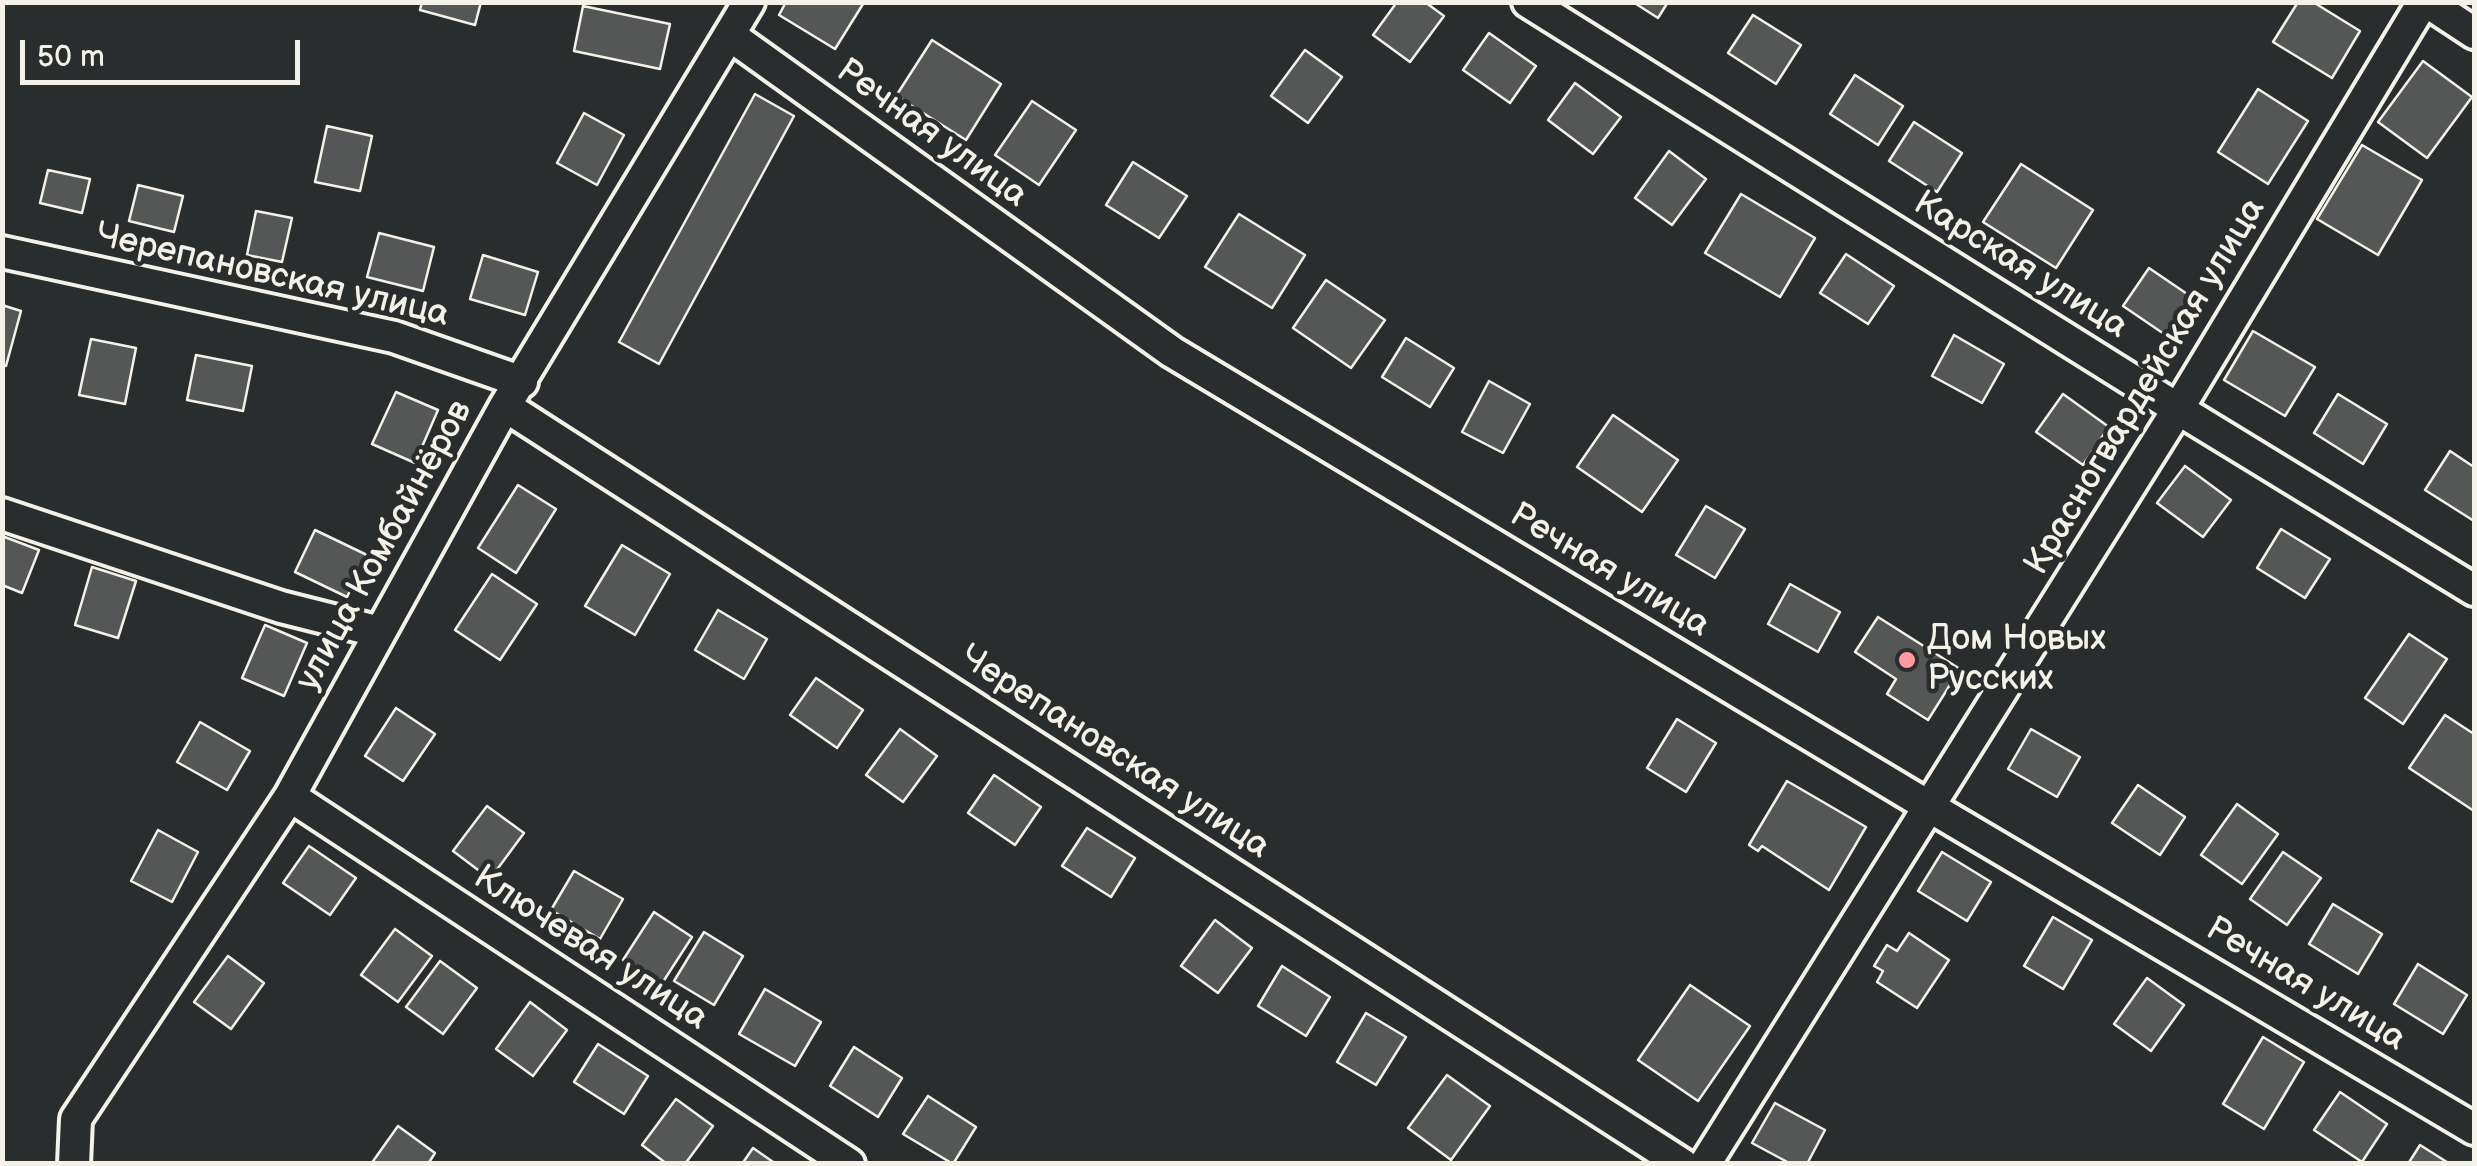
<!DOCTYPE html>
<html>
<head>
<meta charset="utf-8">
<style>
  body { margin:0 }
  #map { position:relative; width:2477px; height:1166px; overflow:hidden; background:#2a2d2e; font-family:"Balsamiq Sans",sans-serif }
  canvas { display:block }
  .frame { position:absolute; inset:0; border:5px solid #f4f1e8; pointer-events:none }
  .scale { position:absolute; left:20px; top:40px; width:280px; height:45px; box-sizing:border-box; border:5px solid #f4f1e8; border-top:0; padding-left:12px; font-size:30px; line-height:35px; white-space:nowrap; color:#f4f1e8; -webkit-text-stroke:8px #2a2d2e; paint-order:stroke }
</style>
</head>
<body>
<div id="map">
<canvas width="2477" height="1166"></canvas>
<div class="frame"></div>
<div class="scale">50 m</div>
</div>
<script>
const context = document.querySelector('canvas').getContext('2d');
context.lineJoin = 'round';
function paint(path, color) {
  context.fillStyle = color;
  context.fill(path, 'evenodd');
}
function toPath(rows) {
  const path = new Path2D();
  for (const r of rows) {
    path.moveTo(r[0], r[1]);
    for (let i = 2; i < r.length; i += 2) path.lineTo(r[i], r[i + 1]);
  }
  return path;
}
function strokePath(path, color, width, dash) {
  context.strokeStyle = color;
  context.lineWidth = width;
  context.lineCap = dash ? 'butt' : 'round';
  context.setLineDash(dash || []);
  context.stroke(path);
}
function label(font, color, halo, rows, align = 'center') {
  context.font = font + ' "Balsamiq Sans",sans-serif';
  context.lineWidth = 9;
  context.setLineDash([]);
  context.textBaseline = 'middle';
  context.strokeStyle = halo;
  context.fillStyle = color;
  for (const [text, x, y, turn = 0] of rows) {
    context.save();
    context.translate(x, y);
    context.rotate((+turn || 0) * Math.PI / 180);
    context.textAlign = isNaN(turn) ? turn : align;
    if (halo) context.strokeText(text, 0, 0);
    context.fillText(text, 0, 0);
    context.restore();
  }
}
const building = toPath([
  [422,2,481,2,475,25,420,10,422,2],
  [786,2,861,2,863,4,835,49,779,15,786,2],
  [1397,2,1425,2,1444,16,1410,62,1373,35,1397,2],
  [1633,2,1668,2,1658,18,1633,2],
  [2298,2,2313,2,2360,31,2332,78,2273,42,2298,2],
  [583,6,670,24,660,69,574,51,583,6],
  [1753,15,1801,45,1776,84,1728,53,1753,15],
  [1489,33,1536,66,1510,103,1463,70,1489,33],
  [932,40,1001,84,966,140,896,96,932,40],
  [1305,50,1342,77,1308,123,1271,96,1305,50],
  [2423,61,2472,97,2427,158,2378,122,2423,61],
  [1855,75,1903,106,1878,145,1830,114,1855,75],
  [1575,83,1621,117,1593,154,1548,120,1575,83],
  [2258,89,2308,121,2268,184,2218,152,2258,89],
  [755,94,794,116,659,364,619,342,755,94],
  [1032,101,1076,130,1039,185,995,155,1032,101],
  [584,113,624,135,597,185,557,163,584,113],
  [1914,122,1962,153,1937,192,1889,161,1914,122],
  [327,126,372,136,360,191,315,182,327,126],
  [2362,145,2422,180,2378,255,2317,219,2362,145],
  [1669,151,1706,179,1672,225,1635,198,1669,151],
  [1133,162,1187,196,1159,238,1106,205,1133,162],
  [2021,164,2093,210,2056,268,1983,222,2021,164],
  [48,170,90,179,82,213,40,203,48,170],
  [138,185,183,196,174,232,129,221,138,185],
  [1741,194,1815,238,1780,297,1705,253,1741,194],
  [256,211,292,218,282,262,247,255,256,211],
  [1239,214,1305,255,1272,308,1205,267,1239,214],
  [379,233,434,247,423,291,367,277,379,233],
  [1846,254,1894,286,1868,324,1820,293,1846,254],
  [483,255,538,272,525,315,470,299,483,255],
  [2149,268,2196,300,2170,338,2123,306,2149,268],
  [1326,280,1385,320,1351,368,1293,328,1326,280],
  [2,305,21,311,6,366,2,365,2,305],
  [2253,331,2315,367,2285,416,2224,380,2253,331],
  [1954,335,2004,364,1982,403,1932,376,1954,335],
  [1406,338,1454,368,1430,407,1382,377,1406,338],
  [91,339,136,348,125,404,79,395,91,339],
  [196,355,252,366,243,411,187,400,196,355],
  [1489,381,1530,404,1503,453,1462,432,1489,381],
  [396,392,438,410,415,463,372,444,396,392],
  [2063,394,2109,427,2083,465,2036,432,2063,394],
  [2338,394,2387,424,2363,464,2314,433,2338,394],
  [1613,415,1678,460,1642,512,1577,467,1613,415],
  [2450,451,2474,467,2474,521,2425,490,2450,451],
  [2185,466,2231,500,2203,537,2157,503,2185,466],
  [518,485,556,509,516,573,478,548,518,485],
  [1706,506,1745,529,1715,578,1676,555,1706,506],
  [2281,529,2330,559,2305,598,2257,568,2281,529],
  [315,530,367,555,347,597,295,572,315,530],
  [2,536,39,550,22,593,2,585,2,536],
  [622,545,670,574,635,635,585,606,622,545],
  [92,567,136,581,118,638,75,625,92,567],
  [492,574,537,604,500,660,455,630,492,574],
  [1790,584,1840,612,1818,652,1768,624,1790,584],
  [718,610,767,639,744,679,695,650,718,610],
  [1878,617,1960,669,1928,720,1887,694,1896,679,1855,652,1878,617],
  [265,625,307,643,284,696,242,678,265,625],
  [2409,634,2447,659,2403,724,2365,698,2409,634],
  [816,678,863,710,837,748,790,715,816,678],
  [396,708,435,734,403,781,365,756,396,708],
  [2445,715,2474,734,2474,811,2409,768,2445,715],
  [1677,719,1716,743,1686,792,1647,768,1677,719],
  [200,722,250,751,227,790,177,762,200,722],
  [900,729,937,756,903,802,866,775,900,729],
  [2031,729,2080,757,2057,797,2008,769,2031,729],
  [994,775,1041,807,1015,845,968,813,994,775],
  [1787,781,1866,827,1829,890,1762,846,1758,851,1749,845,1787,781],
  [2138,785,2185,817,2160,855,2112,823,2138,785],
  [2237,804,2278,834,2242,884,2201,855,2237,804],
  [487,806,524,833,490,879,453,851,487,806],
  [1087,828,1135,858,1111,897,1062,866,1087,828],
  [158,830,198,852,172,902,131,881,158,830],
  [309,846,356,878,330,915,283,883,309,846],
  [1942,852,1991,882,1967,921,1918,891,1942,852],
  [2283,852,2321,878,2287,925,2250,899,2283,852],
  [574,871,623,899,600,939,551,910,574,871],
  [2333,904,2382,934,2358,974,2309,944,2333,904],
  [654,912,692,937,661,985,623,960,654,912],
  [2053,917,2092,940,2063,989,2024,966,2053,917],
  [1215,920,1252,948,1218,993,1181,966,1215,920],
  [395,929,432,956,398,1002,361,975,395,929],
  [704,932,743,956,714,1005,674,981,704,932],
  [1909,933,1949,960,1917,1008,1877,982,1883,971,1874,966,1887,945,1897,951,1909,933],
  [228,956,264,983,231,1029,194,1002,228,956],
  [440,961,477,988,443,1034,406,1007,440,961],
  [2418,964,2467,995,2443,1034,2394,1004,2418,964],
  [1282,966,1330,997,1306,1036,1258,1006,1282,966],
  [2147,978,2184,1005,2151,1051,2114,1024,2147,978],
  [1690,985,1750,1026,1698,1101,1638,1060,1690,985],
  [765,989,821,1022,795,1066,739,1034,765,989],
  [530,1002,567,1030,533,1076,496,1049,530,1002],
  [1366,1013,1406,1037,1376,1085,1337,1062,1366,1013],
  [2263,1037,2304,1062,2264,1129,2223,1104,2263,1037],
  [598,1044,648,1076,624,1114,574,1082,598,1044],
  [854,1047,902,1078,878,1117,830,1086,854,1047],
  [1447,1075,1490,1106,1451,1160,1408,1128,1447,1075],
  [2340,1092,2387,1124,2362,1162,2314,1130,2340,1092],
  [928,1096,976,1127,953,1164,903,1134,928,1096],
  [676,1099,713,1126,685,1164,667,1164,642,1145,676,1099],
  [1775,1103,1825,1130,1807,1164,1791,1164,1752,1143,1775,1103],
  [398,1126,435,1153,428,1164,371,1164,398,1126],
  [2420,1145,2450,1164,2408,1164,2420,1145],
  [753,1148,776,1164,742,1164,753,1148]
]);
const street = toPath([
  [1528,2,2178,409,2474,590],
  [2427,2,2474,33],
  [731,36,1172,352,1930,807,2474,1129],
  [2,252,394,337,522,382],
  [505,406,1682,1164],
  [2,514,281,607,380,632],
  [290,796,849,1164],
  [74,1164,76,1119,290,796,505,406,749,2],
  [1705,1164,2178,409,2423,2]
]);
const markers = [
  [1907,660,10,"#ff9aa2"]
];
const streetNames = [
  ["Речная улица",931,134,36],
  ["Карская улица",2020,266,32],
  ["Черепановская улица",272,276,13],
  ["Красногвардейская улица",2146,387,-59],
  ["улица Комбайнёров",385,546,-61],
  ["Речная улица",1609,571,31],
  ["Черепановская улица",1114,753,33],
  ["Ключевая улица",590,949,33],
  ["Речная улица",2305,985,31]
];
const poiNames = [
  ["Дом Новых",1927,640],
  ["Русских",1927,680]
];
paint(building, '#555756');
strokePath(building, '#f4f1e8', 2.5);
strokePath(street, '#f4f1e8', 38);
strokePath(street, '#2a2d2e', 30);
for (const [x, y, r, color] of markers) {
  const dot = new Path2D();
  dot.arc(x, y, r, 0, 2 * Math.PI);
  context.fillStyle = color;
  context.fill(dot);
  strokePath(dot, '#2a2d2e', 4);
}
label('35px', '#f4f1e8', '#2a2d2e', streetNames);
label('35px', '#f4f1e8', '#2a2d2e', poiNames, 'left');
</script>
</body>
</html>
